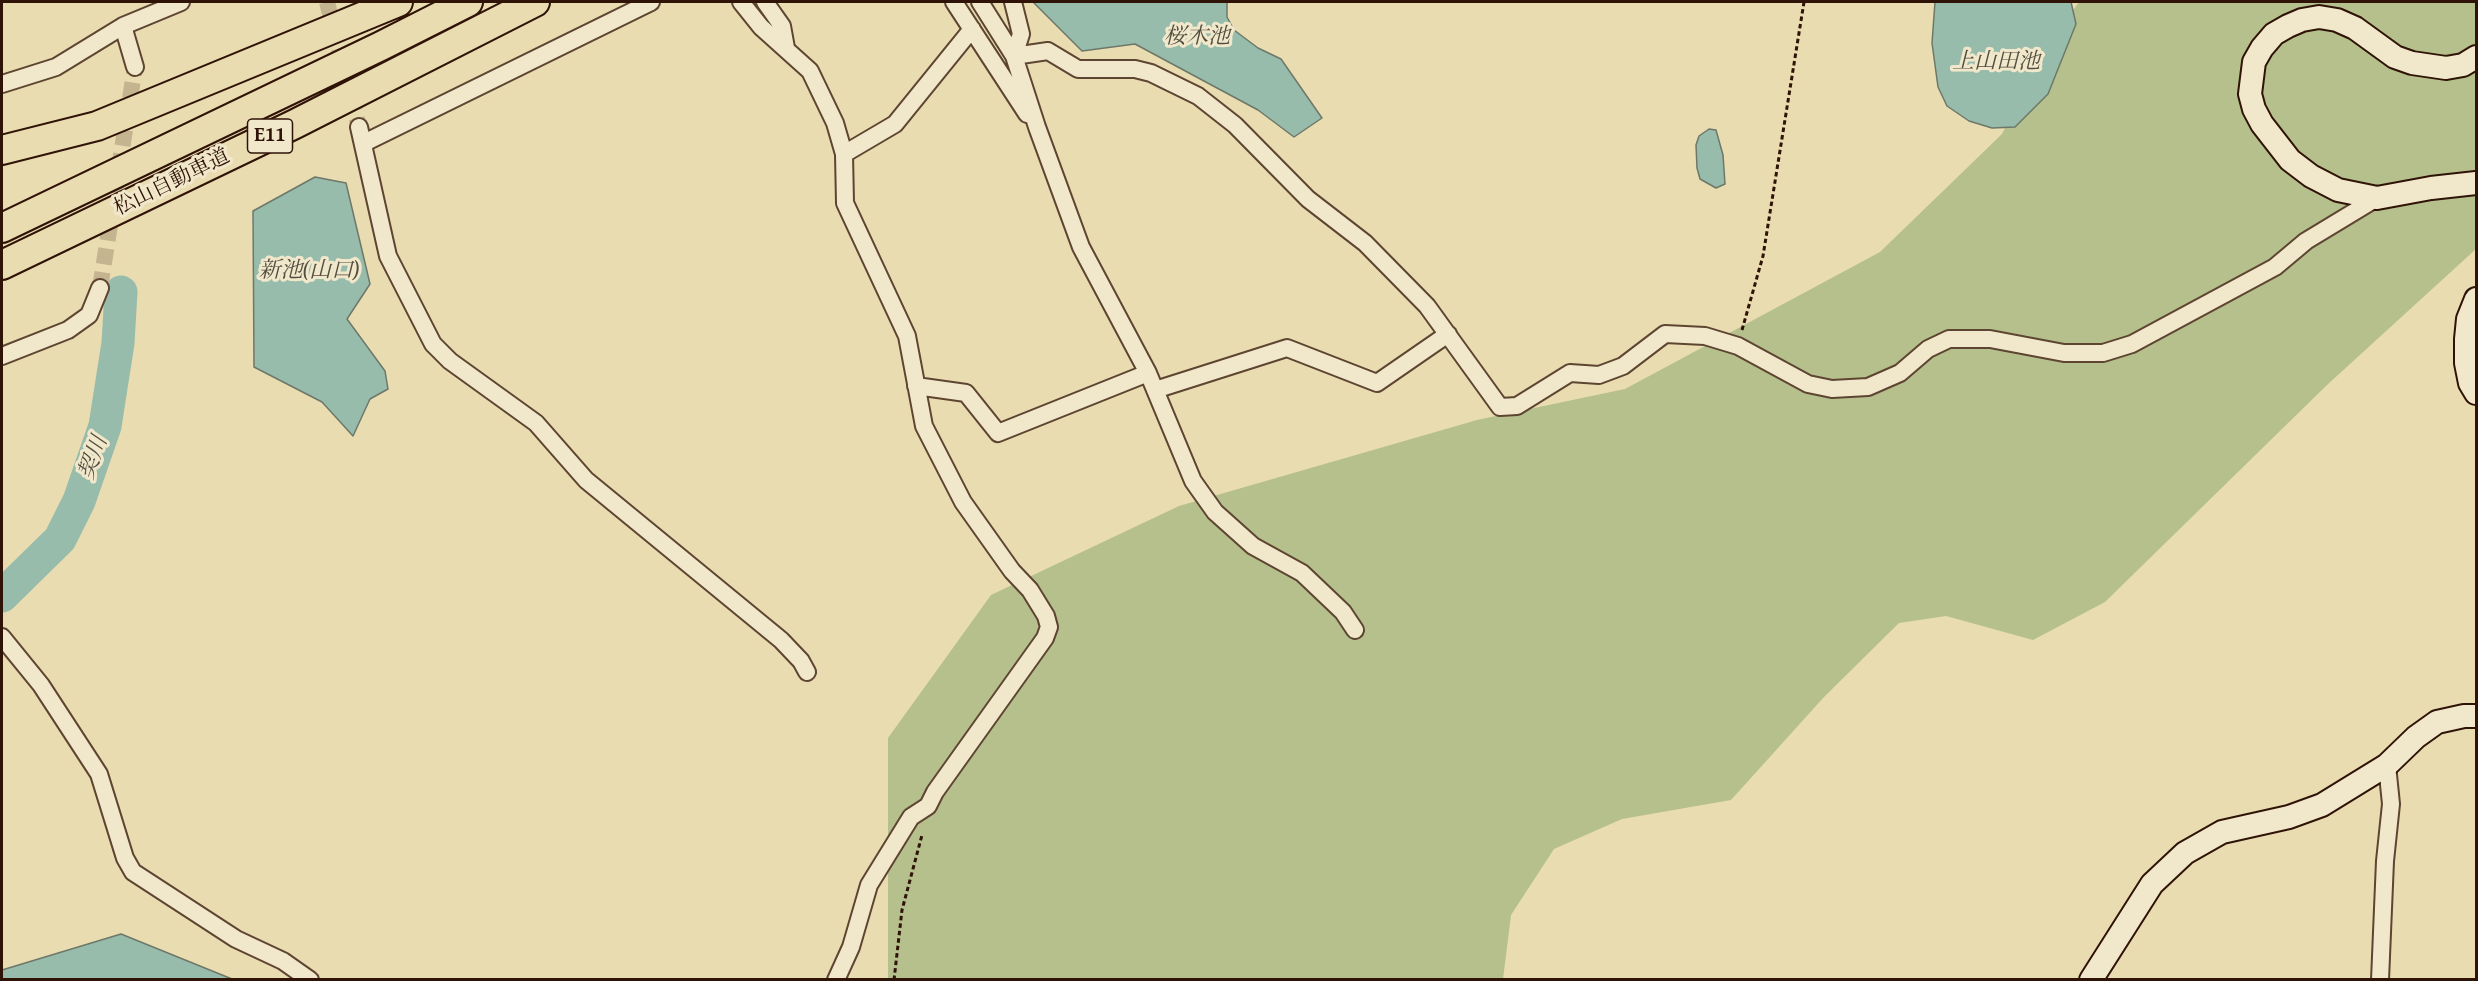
<!DOCTYPE html>
<html>
<head>
<meta charset="utf-8">
<style>
  body { margin:0 }
  #map { position:relative; width:2478px; height:981px; overflow:hidden; background:#e9dcb1; font-family:"Gentium Book Plus",serif }
  canvas { display:block }
  .frame { position:absolute; inset:0; border:3px solid #2f1306; pointer-events:none }
</style>
</head>
<body>
<div id="map">
<canvas width="2478" height="981"></canvas>
<div class="frame"></div>
</div>
<script>
const context = document.querySelector('canvas').getContext('2d');
context.lineJoin = 'round';
function paint(path, color) {
  context.fillStyle = color;
  context.fill(path, 'evenodd');
}
function toPath(rows) {
  const path = new Path2D();
  for (const r of rows) {
    path.moveTo(r[0], r[1]);
    for (let i = 2; i < r.length; i += 2) path.lineTo(r[i], r[i + 1]);
  }
  return path;
}
function strokePath(path, color, width, dash) {
  context.strokeStyle = color;
  context.lineWidth = width;
  context.lineCap = dash ? 'butt' : 'round';
  context.setLineDash(dash || []);
  context.stroke(path);
}
function label(font, color, halo, rows, align = 'center') {
  context.font = font + ' "Gentium Book Plus","Noto Serif JP",serif';
  context.lineWidth = 6;
  context.setLineDash([]);
  context.textBaseline = 'middle';
  context.strokeStyle = halo;
  context.fillStyle = color;
  for (const [text, x, y, turn = 0] of rows) {
    context.save();
    context.translate(x, y);
    context.rotate((+turn || 0) * Math.PI / 180);
    context.textAlign = isNaN(turn) ? turn : align;
    if (halo) context.strokeText(text, 0, 0);
    context.fillText(text, 0, 0);
    context.restore();
  }
}
const green = toPath([
  [2079,2,2476,2,2476,249,2327,385,2105,602,2033,640,1946,616,1899,623,1824,697,1731,800,1622,819,1554,849,1511,915,1503,979,888,980,888,738,991,595,1179,506,1477,420,1625,389,1880,252,2002,134,2044,50]
]);
const water = toPath([
  [1033,2,1227,2,1227,17,1234,30,1258,48,1281,59,1322,118,1294,137,1258,110,1135,44,1082,51,1033,2],
  [1935,2,2071,2,2076,24,2048,94,2015,127,1992,128,1969,121,1947,106,1938,87,1932,43,1935,2],
  [1709,129,1716,130,1723,155,1725,184,1716,188,1700,179,1697,168,1696,145,1699,136,1709,129],
  [315,177,346,183,370,284,347,319,385,371,388,389,370,399,353,436,322,402,254,367,253,211,315,177],
  [121,934,232,979,2,979,2,970,121,934]
]);
const river = toPath([
  [2,596,60,539,79,501,105,426,118,343,121,292]
]);
const streetTunnel = toPath([
  [327,2,359,127],
  [100,288,135,67]
]);
const path = toPath([
  [1742,330,1763,256,1804,2],
  [894,980,902,910,922,835]
]);
const street = toPath([
  [741,2,761,27,810,71,835,123,844,154,845,203,907,336,924,426,963,502,1012,571,1030,590,1046,616,1049,627,1045,638,935,792,928,806,911,817,869,885,851,947,836,980],
  [765,2,782,26,786,48],
  [954,2,1027,114],
  [980,2,1014,56,1037,127,1081,247,1148,373,1193,481,1215,512,1253,546,1302,573,1343,612,1355,630],
  [1013,2,1021,34,1014,56],
  [123,26,135,67],
  [1014,56,1048,51,1078,69,1135,69,1151,73,1198,96,1235,125,1308,199,1365,243,1427,306,1500,407,1517,406,1570,373,1599,375,1623,366,1665,334,1705,336,1738,346,1808,384,1832,389,1868,387,1900,373,1928,349,1949,339,1990,339,2064,353,2103,353,2132,344,2275,267,2306,241,2377,198],
  [2,84,56,67,123,26,181,2],
  [359,127,388,256,433,344,450,361,536,423,586,480,781,640,801,661,807,672],
  [364,143,651,2],
  [844,154,895,124,972,29],
  [2,356,68,330,89,315,100,288],
  [916,386,966,393,998,433,1148,373],
  [1155,390,1287,348,1377,383,1448,334],
  [2,637,41,685,99,774,125,858,133,872,236,939,283,961,310,980],
  [2380,980,2385,861,2391,804,2387,765]
]);
const secondary = toPath([
  [2476,57,2463,65,2446,68,2412,63,2395,57,2355,28,2337,20,2319,17,2302,20,2288,26,2274,34,2262,48,2254,62,2250,94,2254,109,2262,124,2290,160,2311,176,2338,190,2377,198,2431,188,2476,183],
  [2476,299,2468,319,2466,339,2466,363,2470,383,2476,393],
  [2091,980,2152,884,2185,853,2222,832,2289,817,2322,805,2387,765,2416,737,2437,722,2464,716,2476,716]
]);
const highway = toPath([
  [2,150,97,126,398,2],
  [2,228,381,46,468,2],
  [2,265,295,124,535,2]
]);
const shields = [
  [270,136,45]
];
const shieldNames = [
  ["E11",270,136]
];
const streetNames = [
  ["松山自動車道",172,183,-26]
];
const waterNames = [
  ["桜木池",1197,37],
  ["上山田池",1996,62],
  ["新池(山口)",309,271],
  ["契川",94,458,-70]
];
paint(green, '#b5c08d');
paint(water, '#97bcab');
strokePath(water, '#6d7869', 1.5);
strokePath(river, '#97bcab', 33);
strokePath(streetTunnel, '#c4b48f', 16, [16, 8]);
strokePath(street, '#5e4531', 20);
strokePath(secondary, '#2f1306', 26);
strokePath(highway, '#2f1306', 32);
strokePath(path, '#2f1306', 3, [4.5, 3]);
strokePath(street, '#f1e8cc', 16);
strokePath(secondary, '#f1e8cc', 22);
strokePath(highway, '#e9dcb1', 28);
for (const [x, y, w] of shields) {
  const box = new Path2D();
  box.roundRect(x - w / 2, y - 17, w, 34, 4.5);
  context.fillStyle = '#f1e8cc';
  context.fill(box);
  strokePath(box, '#2f1306', 1.5);
}
label('bold 20px', '#2f1306', null, shieldNames);
label('21px', '#2f1306', '#f1e8cc', streetNames);
label('italic 22px', '#534e40', '#f1e8cc', waterNames);
</script>
</body>
</html>
